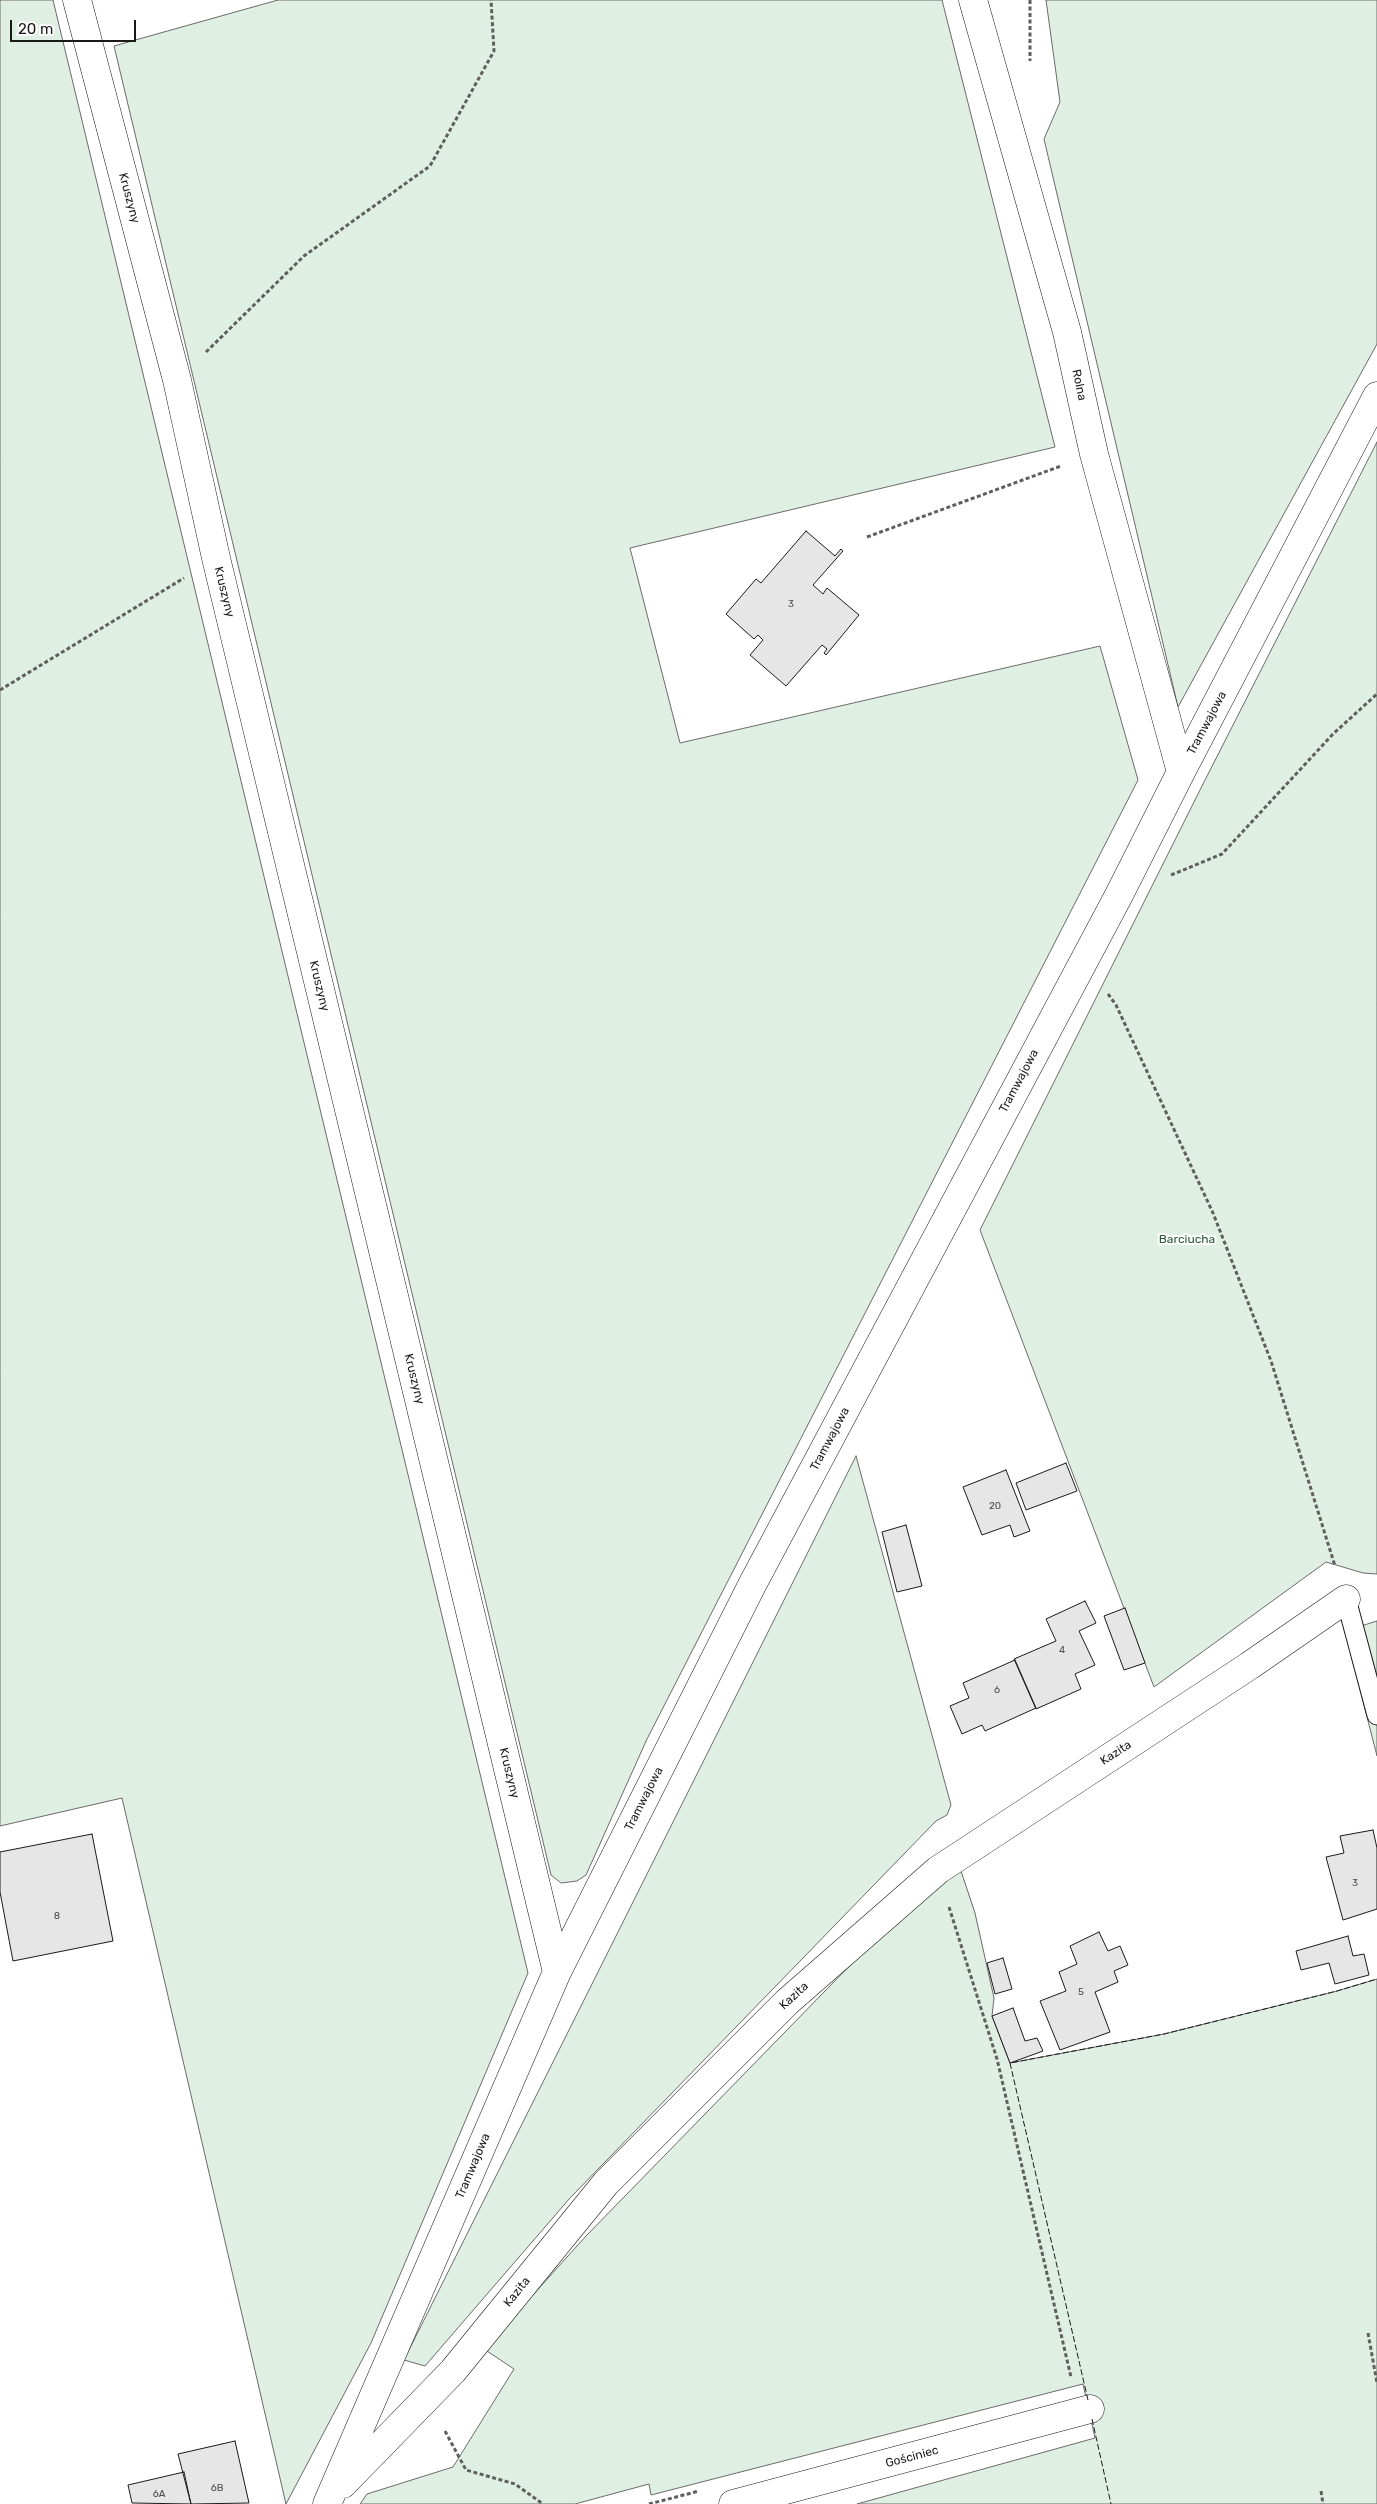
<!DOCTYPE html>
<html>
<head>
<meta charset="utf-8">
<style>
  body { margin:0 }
  #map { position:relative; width:1377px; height:2504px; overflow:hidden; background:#fff; font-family:Rubik,sans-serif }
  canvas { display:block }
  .scale { position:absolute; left:10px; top:20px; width:126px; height:22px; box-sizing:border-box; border:2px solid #1a1a1a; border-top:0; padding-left:6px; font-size:15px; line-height:18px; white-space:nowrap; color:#1a1a1a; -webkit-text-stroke:4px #fff; paint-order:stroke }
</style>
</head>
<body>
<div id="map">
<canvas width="1377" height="2504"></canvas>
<div class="scale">20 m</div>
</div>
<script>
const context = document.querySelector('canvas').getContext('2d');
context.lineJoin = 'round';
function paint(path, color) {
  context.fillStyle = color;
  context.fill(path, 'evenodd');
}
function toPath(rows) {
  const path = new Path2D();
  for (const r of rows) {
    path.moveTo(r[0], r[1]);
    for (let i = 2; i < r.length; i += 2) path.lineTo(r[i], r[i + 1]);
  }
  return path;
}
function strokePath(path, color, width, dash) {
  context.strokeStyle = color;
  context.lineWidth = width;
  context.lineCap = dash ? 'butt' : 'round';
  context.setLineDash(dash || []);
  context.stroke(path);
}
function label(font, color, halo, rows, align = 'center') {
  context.font = font + ' Rubik,sans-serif';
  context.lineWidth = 4;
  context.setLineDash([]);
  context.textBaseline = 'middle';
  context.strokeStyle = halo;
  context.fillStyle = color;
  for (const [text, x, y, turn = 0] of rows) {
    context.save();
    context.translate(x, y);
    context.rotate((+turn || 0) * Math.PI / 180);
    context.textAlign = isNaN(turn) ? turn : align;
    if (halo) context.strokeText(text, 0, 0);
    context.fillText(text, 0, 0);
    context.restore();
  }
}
const green = toPath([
  [0,0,53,0,528,1973,371,2343,286,2504,122,1798,0,1826,0,0],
  [278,0,942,0,1055,447,630,548,680,743,1100,646,1138,780,647,1739,586,1875,577,1881,561,1883,551,1875,114,46,278,0],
  [1046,0,1377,0,1377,344,1178,707,1044,139,1060,102,1046,0],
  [1377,442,1377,1574,1363,1573,1326,1562,1154,1687,980,1230,1202,786,1377,442],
  [856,1456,951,1805,947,1815,936,1821,570,2198,425,2366,404,2360,856,1456],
  [1377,1621,1377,1756,1345,1631,1377,1621],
  [960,1868,975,1913,994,1998,992,2016,1010,2063,1164,2034,1337,1991,1377,1979,1377,2504,857,2504,1095,2438,1083,2384,651,2495,649,2484,575,2504,360,2504,367,2494,453,2467,514,2369,484,2349,586,2236,905,1909,960,1868]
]);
const building = toPath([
  [806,531,835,556,841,549,843,551,813,585,823,594,827,588,859,615,826,655,824,653,827,649,822,645,786,686,750,655,763,640,758,635,754,639,726,614,756,579,761,583,806,531],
  [1066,1463,1077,1491,1026,1510,1016,1483,1066,1463],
  [1006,1470,1030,1531,1014,1537,1010,1525,982,1535,963,1487,1006,1470],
  [906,1525,922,1586,897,1592,882,1532,906,1525],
  [1085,1601,1096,1623,1079,1631,1095,1665,1075,1674,1081,1689,1036,1709,1014,1659,1056,1641,1046,1619,1085,1601],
  [1125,1608,1145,1663,1124,1670,1104,1616,1125,1608],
  [1015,1660,1036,1708,985,1731,982,1725,962,1734,950,1706,969,1698,963,1683,1015,1660],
  [1373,1830,1377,1848,1377,1909,1343,1920,1326,1857,1344,1853,1340,1836,1373,1830],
  [92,1834,113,1941,13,1961,0,1892,0,1852,92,1834],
  [1099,1932,1108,1951,1120,1946,1128,1965,1114,1971,1118,1982,1095,1992,1110,2032,1060,2050,1040,2001,1066,1991,1059,1972,1077,1964,1070,1946,1099,1932],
  [1348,1936,1353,1956,1364,1954,1369,1975,1335,1984,1329,1963,1301,1970,1296,1951,1348,1936],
  [1003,1958,1012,1989,995,1994,987,1963,1003,1958],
  [1013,2008,1025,2041,1037,2038,1043,2051,1010,2063,992,2016,1013,2008],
  [235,2441,249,2503,191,2504,178,2454,235,2441],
  [184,2472,191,2504,132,2503,128,2485,184,2472]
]);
const path = toPath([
  [1030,0,1030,61],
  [206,352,304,256,430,166,494,51,491,0],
  [867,537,1061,466],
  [0,690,184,578],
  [1171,875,1222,854,1333,734,1377,694],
  [1108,994,1116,1005,1213,1213,1271,1361,1335,1566],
  [949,1907,997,2059,1071,2377],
  [1368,2333,1377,2383],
  [445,2431,466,2470,515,2484,543,2504],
  [1321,2491,1323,2504],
  [649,2504,699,2491]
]);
const service = toPath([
  [1346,1599,1377,1715]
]);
const minor = toPath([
  [77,0,177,380,216,558,557,1972],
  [973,0,1067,332,1094,454,1181,772],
  [343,2484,453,2371,606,2183,787,2002,938,1870,1249,1666,1346,1599],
  [327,2504,557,1972,752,1585,1119,895,1181,772,1377,396],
  [733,2504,1090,2409]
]);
const fence = toPath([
  [1088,2400,1010,2063,1164,2034,1337,1991,1377,1979],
  [1092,2419,1111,2504]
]);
const numberNames = [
  ["3",791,604],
  ["20",995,1506],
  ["4",1062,1650],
  ["6",997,1690],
  ["3",1355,1883],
  ["8",57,1916],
  ["5",1081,1992],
  ["6B",217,2488],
  ["6A",159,2494]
];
const streetNames = [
  ["Kruszyny",129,198,75],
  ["Rolna",1079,385,78],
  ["Kruszyny",224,592,76],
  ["Tramwajowa",1207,723,-62],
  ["Kruszyny",319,986,76],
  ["Tramwajowa",1019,1081,-62],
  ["Kruszyny",414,1379,76],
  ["Tramwajowa",830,1439,-62],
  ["Kazita",1116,1753,-33],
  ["Kruszyny",509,1773,76],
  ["Tramwajowa",644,1799,-63],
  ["Kazita",794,1996,-42],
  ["Tramwajowa",473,2166,-67],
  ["Kazita",517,2292,-51],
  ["Gościniec",912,2457,-15]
];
const parkNames = [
  ["Barciucha",1187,1240]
];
paint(green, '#e0efe3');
strokePath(green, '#6a6a6a', 1);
paint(building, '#e6e6e6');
strokePath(building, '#1a1a1a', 1);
strokePath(service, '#1a1a1a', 21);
strokePath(minor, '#1a1a1a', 29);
strokePath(path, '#5f5f5f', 3, [4, 2.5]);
strokePath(service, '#fff', 19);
strokePath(minor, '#fff', 28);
strokePath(fence, '#1a1a1a', 1, [6, 2.5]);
label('10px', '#4d4d4d', null, numberNames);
label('12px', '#1a1a1a', '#fff', streetNames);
label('12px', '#2b5a34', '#fff', parkNames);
</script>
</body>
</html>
